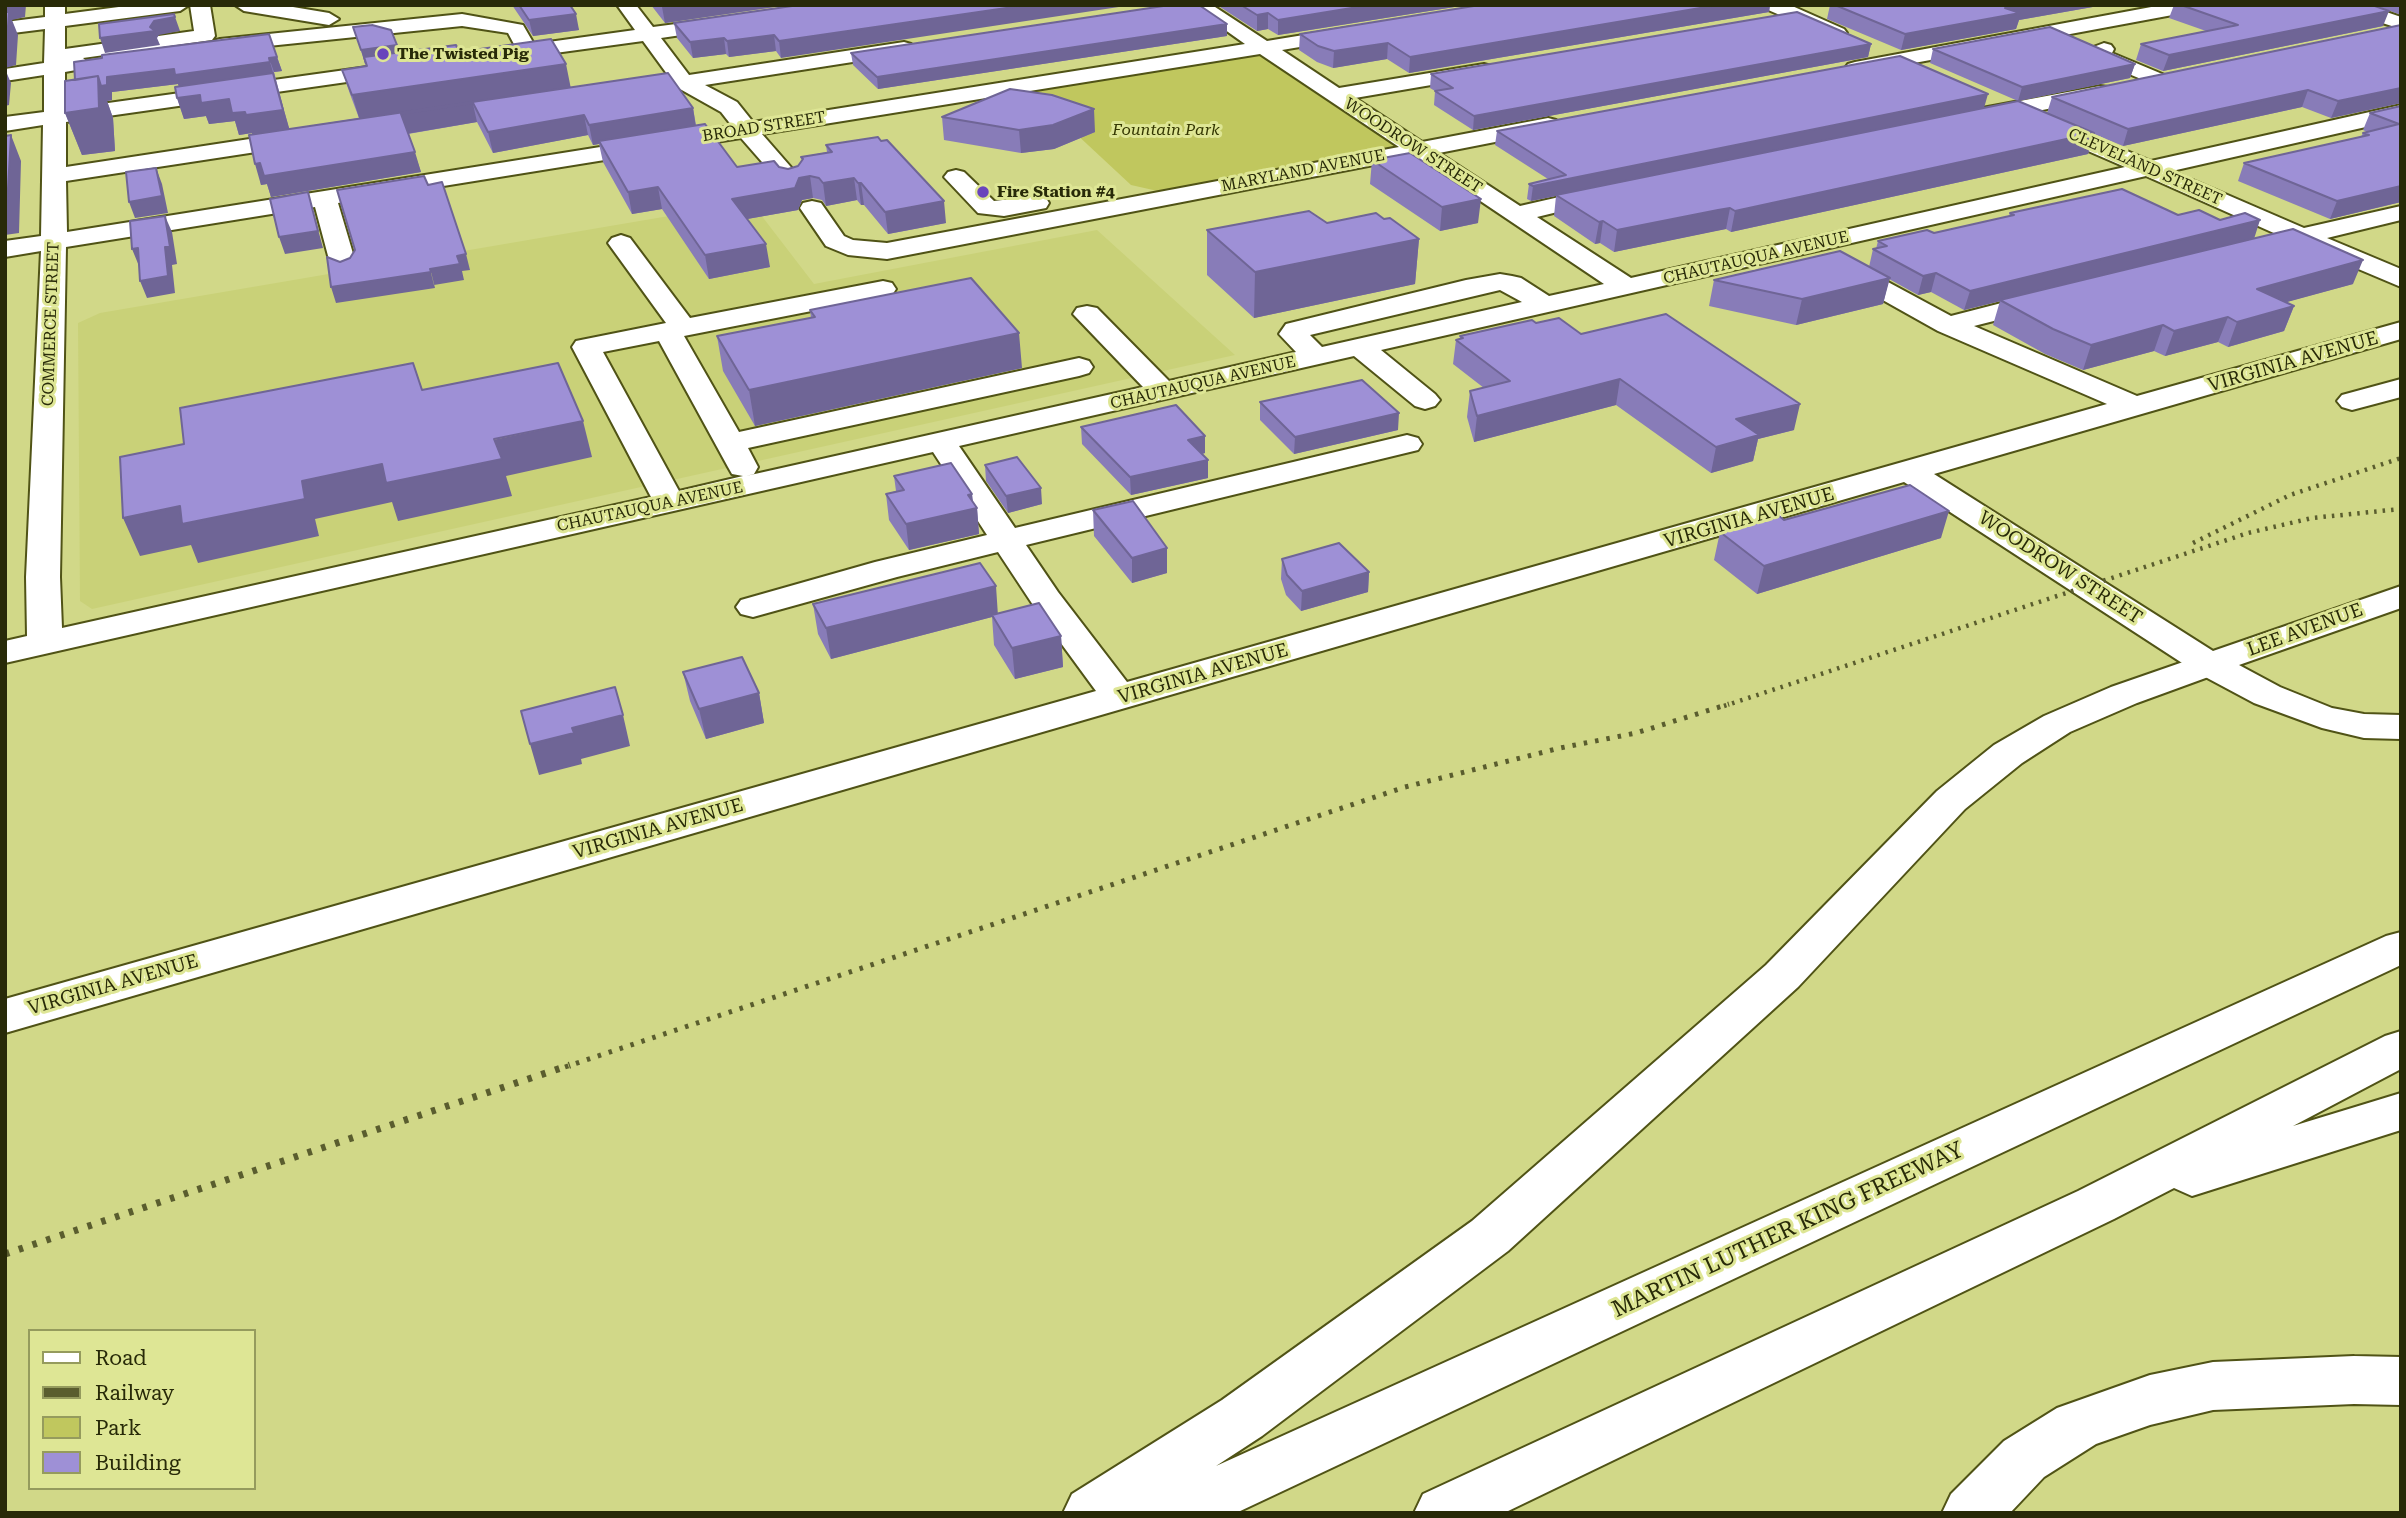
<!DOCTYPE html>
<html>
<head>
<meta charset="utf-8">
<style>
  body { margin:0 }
  #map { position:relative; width:2406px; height:1518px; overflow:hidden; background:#d1d888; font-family:"Roboto Serif",serif }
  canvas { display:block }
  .frame { position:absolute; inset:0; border:7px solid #282a08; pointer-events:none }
  .legend { position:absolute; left:28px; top:1329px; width:228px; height:161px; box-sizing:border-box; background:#dee695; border:2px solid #959b5d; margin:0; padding:9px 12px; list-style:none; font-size:21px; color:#282a08 }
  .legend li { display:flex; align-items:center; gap:14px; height:35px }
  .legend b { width:35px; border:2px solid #959b5d }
</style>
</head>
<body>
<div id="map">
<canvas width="2406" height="1518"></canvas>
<div class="frame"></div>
<ul class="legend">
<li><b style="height:9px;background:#fff"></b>Road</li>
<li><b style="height:9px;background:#5a5d2e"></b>Railway</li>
<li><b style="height:19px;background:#c0c75e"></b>Park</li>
<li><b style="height:19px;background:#9e90d6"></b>Building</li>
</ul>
</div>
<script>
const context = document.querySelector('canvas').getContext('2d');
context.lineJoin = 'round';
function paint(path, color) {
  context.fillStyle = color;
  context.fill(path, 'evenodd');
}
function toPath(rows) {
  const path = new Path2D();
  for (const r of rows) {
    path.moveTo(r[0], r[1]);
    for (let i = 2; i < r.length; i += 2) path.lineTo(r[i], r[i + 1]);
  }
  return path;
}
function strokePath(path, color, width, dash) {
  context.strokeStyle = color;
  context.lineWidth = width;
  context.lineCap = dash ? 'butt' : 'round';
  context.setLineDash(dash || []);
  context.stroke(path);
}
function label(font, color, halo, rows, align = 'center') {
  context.font = font + ' "Roboto Serif",serif';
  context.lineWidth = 6;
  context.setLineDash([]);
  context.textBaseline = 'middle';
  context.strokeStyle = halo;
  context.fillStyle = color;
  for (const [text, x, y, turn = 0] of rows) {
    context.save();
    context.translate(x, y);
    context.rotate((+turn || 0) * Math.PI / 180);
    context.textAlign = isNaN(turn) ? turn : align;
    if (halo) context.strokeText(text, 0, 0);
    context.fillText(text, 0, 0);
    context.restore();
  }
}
const built = toPath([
  [751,202,814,284,1097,230,1235,355,92,609,80,601,78,323,100,313]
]);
const green = toPath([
  [1252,55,1262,55,1401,144,1398,148,1162,192,1131,185,1030,91]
]);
const minor = toPath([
  [45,5,65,5,65,14,134,5,189,5,180,11,65,26,65,49,194,31,190,5,210,5,215,36,212,40,83,58,90,64,87,68,65,72,65,109,396,63,403,65,406,69,403,73,396,75,66,122,66,167,302,131,310,133,313,138,310,143,302,145,66,181,67,232,732,126,721,112,680,89,624,97,616,96,613,91,616,86,670,78,643,41,504,60,497,58,494,54,497,50,515,46,508,33,462,26,220,51,213,49,210,45,213,41,220,39,462,14,523,25,534,44,635,30,617,5,636,5,653,27,729,17,736,19,739,23,736,27,661,38,689,75,904,42,911,44,914,48,911,52,904,54,705,85,737,102,753,122,1245,44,1190,5,1212,5,1267,41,1352,27,1359,29,1362,33,1359,37,1282,50,1339,88,1484,64,1491,66,1494,70,1491,74,1484,76,1355,98,1422,142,1548,118,1556,120,1559,125,1556,130,1439,153,1520,206,1607,186,1615,188,1619,193,1615,198,1537,217,1631,278,2125,167,2035,128,2032,123,2035,118,2043,116,2151,161,2401,105,2401,119,2172,171,2304,228,2401,206,2401,220,2327,238,2401,269,2401,287,2299,244,2288,242,2285,238,2146,176,1381,350,1435,394,1440,400,1435,406,1425,409,1415,406,1354,356,959,446,1015,528,1407,435,1418,438,1422,444,1418,450,1026,545,1058,592,1127,682,2107,404,1938,331,1831,271,1827,266,1831,261,1840,258,1849,261,1951,316,2048,291,2057,293,2061,299,2057,305,1974,326,2137,396,2401,322,2401,339,1934,474,2213,651,2401,586,2401,608,2239,665,2280,687,2332,708,2364,714,2401,715,2401,739,2364,738,2322,728,2254,703,2196,672,1904,482,5,1033,5,999,1096,691,1033,605,998,552,897,577,753,617,741,614,736,607,741,600,875,562,987,535,933,452,5,663,5,641,27,636,26,577,41,251,5,257,5,241,41,236,43,125,5,131,5,117,44,112,44,75,5,81,5,69,44,63,45,29,5,34,5,22,45,17,45,5],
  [1260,54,1399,147,887,243,853,240,844,236,821,203,812,201,803,203,800,208,826,246,848,255,887,259,1415,157,1604,284,1549,296,1521,278,1512,276,1500,274,1466,280,1286,324,1279,334,1296,352,1169,381,1097,308,1087,306,1077,308,1073,314,1143,387,746,476,754,474,758,467,748,448,1079,376,1089,373,1093,367,1089,361,1079,358,739,432,684,336,883,297,892,295,896,289,892,283,883,281,690,318,630,238,621,235,612,238,608,243,666,323,576,341,572,347,651,497,62,628,60,577,66,247,315,207,331,267,335,272,344,275,353,272,357,267,338,203,741,138,783,186,791,188,799,186,803,181,762,134,1260,54],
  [1500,290,1522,302,1322,347,1310,335,1500,290],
  [659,341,728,467,732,474,743,476,679,491,603,352,659,341],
  [235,5,281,5,329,13,339,19,329,25,244,11,235,5],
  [1764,5,1790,5,1844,29,1847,33,1844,37,1830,37,1766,9,1764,5],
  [2162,5,2203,5,2194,11,1855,74,1848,72,1845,68,1848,64,1855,62,2162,5],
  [2337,5,2366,5,2401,17,2401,29,2339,9,2337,5],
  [2104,43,2111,45,2114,49,2112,53,2167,76,2171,80,2167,84,2153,84,2088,57,2085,53,2088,49,2104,43],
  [2100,86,2108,87,2111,92,2108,97,1977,123,1969,121,1966,116,1969,111,1977,109,2100,86],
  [956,170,964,172,994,201,1037,196,1046,198,1049,203,1046,208,1004,216,978,213,944,177,948,172,956,170],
  [2401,379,2401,397,2352,410,2342,407,2337,401,2342,395,2401,379],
  [2354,1356,2401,1357,2401,1405,2354,1404,2213,1410,2150,1425,2096,1444,2044,1477,2010,1513,1942,1513,1951,1494,2004,1441,2057,1408,2150,1375,2213,1362,2354,1356]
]);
const highway = toPath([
  [2209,653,2222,656,2227,664,2222,672,2137,703,2070,732,2022,763,1965,809,1798,987,1508,1251,1262,1436,1216,1466,2386,936,2401,932,2401,965,1236,1513,1145,1513,1146,1511,1143,1513,1063,1513,1072,1494,1222,1400,1472,1221,1766,965,1937,791,1994,745,2044,716,2111,687,2209,653],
  [2401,1031,2401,1069,2293,1126,2401,1093,2401,1130,2192,1196,2174,1188,2114,1219,1504,1513,1414,1513,1423,1494,2078,1191,2385,1036,2401,1031]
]);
const railFar2 = toPath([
  [2193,543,2290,495,2401,458],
  [1724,706,2248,533,2312,518,2401,509]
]);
const railFar1 = toPath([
  [565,1067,1405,787,1560,748,1636,733,1729,704]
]);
const rail = toPath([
  [5,1254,570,1065]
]);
const wall = toPath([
  [512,5,570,5,579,30,533,36],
  [651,5,788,5,665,23],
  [799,5,781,58,776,51,729,57,726,54,693,58,677,38,674,23],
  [1217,5,1467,5,1278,35,1268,29,1257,31],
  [1480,5,1770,5,1769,12,1409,73,1387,59,1333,68,1317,62,1299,50,1300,34],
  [1830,5,2104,5,2019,20,2016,29,1901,50,1827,19],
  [2174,5,2372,5,2383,26,2163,71,2136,60,2141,44,2206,31,2169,18],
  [2374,5,2401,5,2401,15],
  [2401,25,2401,103,2331,118,2302,107,2123,146,2094,134,2088,154,1731,232,1726,229,1715,231,1614,252,1600,243,1595,244,1554,216,1556,196,1531,201,1527,199,1529,184,1548,179,1495,145,1497,131,1984,108,2018,101,1930,63,1933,49,2135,64,2130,78,2018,101,2047,113,2052,97],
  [353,27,397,45,399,52,459,52,571,87,693,108,696,125,737,167,779,167,788,169,798,166,802,161,801,157,827,152,826,145,946,223,888,234,864,205,861,205,857,200,826,206,822,200,813,198,802,200,798,210,747,219,770,267,709,279,662,209,632,214,603,162,599,144,593,145,588,135,493,153,477,122,408,134,421,172,271,197,267,184,261,185,252,133,239,135,235,121,209,124,206,116,184,119,177,98,179,86,178,84,112,92,112,100,107,101,113,118,115,151,82,155,65,113,75,80,269,34,282,71,274,72,289,129,359,118,350,94,342,70,366,66],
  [1227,36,878,89,853,65,851,53],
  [1871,44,1868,57,1473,130,1434,105,1435,91,1430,88,1431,74],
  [2401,106,2401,202,2330,219,2238,181,2244,163,2361,137,2363,133,2367,132,2363,130,2370,113],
  [942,117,1095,132,1054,149,1021,153,944,140],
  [1372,160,1478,223,1440,231,1370,184],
  [2010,213,2178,215,2254,238,2353,284,2286,302,2294,306,2284,331,2228,347,2218,342,2165,356,2154,351,2083,370,2045,354,1993,325,2000,301,1964,310,1931,292,1918,295,1889,279,1883,304,1796,325,1709,306,1714,280,1869,267,1873,249,1876,249,1878,241,1934,233,2009,216],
  [1384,219,1419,239,1415,284,1254,318,1207,275,1207,230],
  [810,310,1022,368,755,426,723,371,717,336,811,318],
  [1536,323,1581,334,1794,430,1758,439,1753,461,1711,473,1616,405,1474,442,1467,417,1470,391,1484,388,1453,364,1456,340,1460,339,1460,336],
  [1260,402,1398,430,1294,454,1260,420],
  [1081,427,1205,436,1205,453,1202,454,1208,478,1131,495,1082,444],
  [985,465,1042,504,1008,513,986,481],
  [894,476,972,494,973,502,977,508,979,534,909,550,889,520,886,494,896,491],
  [1093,510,1167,548,1167,573,1132,583,1094,536],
  [1720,532,1941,538,1757,594,1714,560],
  [1282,559,1369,572,1368,592,1301,611,1286,595,1281,579],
  [813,604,998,614,1061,636,1063,667,1015,679,994,645,992,617,831,659,818,634],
  [683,672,759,693,764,723,706,739,690,701]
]);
const shadedWall = toPath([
  [5,5,26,5,25,17,12,20,18,35,16,65,5,68],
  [675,5,788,5,665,23,662,7],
  [1027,5,1132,5,781,58,779,41],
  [1370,5,1467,5,1278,35,1278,20],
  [1718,5,1770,5,1769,12,1409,73,1410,57],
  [2019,5,2104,5,2019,20,2016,29,1901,50,1905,34,2005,8],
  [2389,11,2383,26,2163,71,2169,55],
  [1268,13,1268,29,1257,31,1257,15],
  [174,14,180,31,159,35,157,38,160,45,105,53,100,38,150,27,154,21],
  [576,14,579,30,533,36,529,20],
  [1227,24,1227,36,878,89,877,77],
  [774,35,776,51,729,57,727,41],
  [724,38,726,54,693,58,690,42],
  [1388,43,1387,59,1333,68,1334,51],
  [1871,44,1868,57,1473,130,1474,116],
  [397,45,401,59,365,64,361,50],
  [277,57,282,71,274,72,269,58],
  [270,62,290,131,253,136,252,133,239,135,235,121,209,124,206,116,184,119,177,98,200,95,203,103,229,99,234,113,245,112,246,115,283,110,274,77,180,90,178,84,112,92,112,100,107,101,113,118,115,151,82,155,65,113,99,108,99,102,81,104,75,89,98,86,98,76,101,86,107,85,107,77,174,69,176,75],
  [566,64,571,89,473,104,477,122,406,134,360,121,352,95],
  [2135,64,2130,78,2018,101,2022,87],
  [5,69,11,83,9,105,5,106],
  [2401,88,2401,103,2331,118,2338,101],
  [2308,90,2302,107,2123,146,2128,129],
  [1988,94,1984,108,1531,201,1533,186],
  [693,108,696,128,599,141,599,144,593,145,589,125],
  [1094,109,1095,132,1054,149,1021,153,1019,130],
  [584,115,588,135,493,153,488,132],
  [2094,133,2088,154,1731,232,1735,211],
  [11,135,21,161,19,233,5,235,5,206],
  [415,152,421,172,271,197,267,184,261,185,255,164],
  [156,168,162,184,168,213,135,218,129,202],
  [810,176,813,198,802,200,798,210,736,221,732,199,799,178],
  [854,178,857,200,826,206,823,183],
  [858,183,861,183,864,205,861,205],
  [2401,186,2401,202,2330,219,2337,201],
  [658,187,662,209,632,214,628,192],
  [308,192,323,248,285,254,279,237],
  [1481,199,1478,223,1440,231,1442,207],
  [944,201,946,223,888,234,885,212],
  [1730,208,1726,229,1614,252,1617,230],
  [165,216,172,232,177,264,172,265,175,293,147,298,140,281,165,247],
  [2260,220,2254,239,1964,310,1970,291],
  [1603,221,1600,243,1595,244,1599,222],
  [1419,239,1415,284,1254,318,1255,272],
  [766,244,770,267,709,279,705,255],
  [138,248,139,266,132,249],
  [466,254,470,270,462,271,464,280,434,285,430,269,457,256],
  [2363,260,2353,284,2247,313,2257,289],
  [431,272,435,288,336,303,331,287],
  [1936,273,1931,292,1918,295,1923,276],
  [1890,278,1883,304,1796,325,1802,299],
  [2294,306,2284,331,2228,347,2237,322],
  [2228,317,2218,342,2165,356,2174,331],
  [2163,325,2154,351,2083,370,2091,345],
  [1019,333,1022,368,755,426,749,390],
  [1620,379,1616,405,1474,442,1477,416],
  [1800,404,1794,430,1758,439,1753,461,1711,473,1716,447,1736,419],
  [1399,413,1398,430,1294,454,1295,437],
  [583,421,592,457,506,476,512,496,398,521,392,502,315,519,319,536,198,563,191,545,140,556,123,518],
  [1205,436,1205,453,1188,458,1188,440],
  [1208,460,1208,478,1131,495,1130,477],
  [1041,488,1042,504,1008,513,1006,496],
  [972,494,973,508,977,508,979,534,909,550,906,524],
  [1949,511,1941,538,1757,594,1764,566],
  [1167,548,1167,573,1132,583,1132,558],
  [1369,572,1368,592,1301,611,1302,591],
  [996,586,998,616,992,615,992,617,831,659,826,628],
  [1061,636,1063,667,1015,679,1012,648],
  [759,693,764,723,706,739,699,709],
  [623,715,630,746,581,759,582,764,539,775,530,744,572,728]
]);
const building = toPath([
  [519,5,570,5,576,14,529,20,519,5],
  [799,5,1027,5,779,41,774,35,727,41,724,38,690,42,674,23,799,5],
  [1170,5,1199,5,1227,24,877,77,851,53,1170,5],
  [1241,5,1370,5,1278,20,1268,13,1257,15,1241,5],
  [1480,5,1718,5,1410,57,1388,43,1334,51,1318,46,1300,34,1480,5],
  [1835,5,2019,5,2005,8,2020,13,1905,34,1835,5],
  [2181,5,2372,5,2389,11,2169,55,2141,44,2238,25,2181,5],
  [5,12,9,12,7,40,5,41,5,12],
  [1797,12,1871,44,1474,116,1435,91,1453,88,1431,74,1797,12],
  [174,14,175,17,154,21,150,27,155,31,100,38,99,24,174,14],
  [372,25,391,30,397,45,361,50,353,27,372,25],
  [2401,25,2401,88,2338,101,2308,90,2128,129,2052,97,2401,25],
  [2050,27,2135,64,2022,87,1933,49,2050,27],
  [269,34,277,57,269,58,270,62,175,75,174,69,107,77,107,85,101,86,98,76,75,80,74,62,102,58,102,55,269,34],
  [551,39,566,64,352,95,342,70,367,66,364,57,456,45,459,52,551,39],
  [1900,56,1988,94,1533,186,1529,184,1566,175,1497,131,1900,56],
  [273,73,283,110,246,115,245,112,232,113,229,99,201,103,200,95,177,98,175,87,273,73],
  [668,73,693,108,589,125,584,115,488,132,473,103,401,114,415,152,264,176,260,163,255,164,249,135,668,73],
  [98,76,99,108,65,113,65,81,98,76],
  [1010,89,1052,95,1094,109,1053,125,1019,130,942,117,1010,89],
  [2018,101,2094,133,1735,211,1730,208,1718,210,1617,230,1603,221,1599,222,1556,195,2018,101],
  [2401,106,2401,186,2337,201,2244,163,2369,135,2363,133,2399,124,2370,113,2401,106],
  [705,124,737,167,774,161,779,167,788,169,798,166,803,159,801,157,832,152,826,145,878,137,881,141,887,140,944,201,885,212,861,183,858,183,854,178,823,183,819,178,810,176,799,178,795,188,732,199,766,244,705,255,658,187,628,192,599,141,705,124],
  [11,135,7,206,5,206,5,136,11,135],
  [1410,153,1481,199,1442,207,1372,160,1410,153],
  [156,168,162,196,129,202,126,172,156,168],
  [424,176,428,185,442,182,466,254,457,256,460,264,430,269,431,272,331,287,327,257,340,262,350,258,355,250,337,190,424,176],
  [2122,189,2178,215,2199,210,2220,220,2245,213,2260,220,1970,291,1936,273,1923,276,1873,249,1887,246,1878,241,1927,230,1934,233,2014,215,2010,213,2122,189],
  [308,192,318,231,279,237,270,199,308,192],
  [1309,211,1327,223,1376,213,1384,219,1390,218,1419,239,1255,272,1207,230,1309,211],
  [165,216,170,247,165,247,168,276,140,281,138,248,132,249,130,221,165,216],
  [2293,229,2363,260,2257,289,2294,306,2237,322,2228,317,2174,331,2163,325,2091,345,2053,329,2000,300,2293,229],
  [1840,251,1890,278,1802,299,1714,280,1840,251],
  [971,278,1019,333,749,390,717,336,815,317,810,310,971,278],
  [1666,314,1800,404,1736,419,1759,435,1716,447,1620,379,1477,416,1470,391,1510,381,1456,340,1463,338,1460,336,1532,320,1536,323,1559,318,1581,334,1666,314],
  [413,363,422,390,558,363,583,421,494,439,502,459,386,483,382,464,302,481,305,499,182,524,180,506,123,518,120,457,184,444,180,408,413,363],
  [1362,380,1399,413,1295,437,1260,402,1362,380],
  [1176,405,1205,436,1188,440,1208,460,1130,477,1081,427,1176,405],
  [1017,457,1041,488,1006,496,985,465,1017,457],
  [951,463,972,494,968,495,977,508,906,524,886,494,904,490,894,476,951,463],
  [1910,485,1949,511,1764,566,1720,532,1778,515,1784,520,1910,485],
  [1133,501,1167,548,1132,558,1093,510,1133,501],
  [1339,543,1369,572,1302,591,1287,575,1282,559,1339,543],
  [980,563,996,586,826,628,813,604,980,563],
  [1039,603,1061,636,1012,648,992,615,1039,603],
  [742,657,759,693,699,709,683,672,742,657],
  [615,687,623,715,572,728,574,733,530,744,521,711,615,687]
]);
const markers = [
  [383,54,7,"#6944bc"],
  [983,192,7,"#6944bc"]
];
const farPoinames = [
  ["The Twisted Pig",397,54],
  ["Fire Station #4",997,192]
];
const farStreetnames = [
  ["BROAD STREET",764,127,-9],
  ["WOODROW STREET",1413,146,33],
  ["CLEVELAND STREET",2145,167,24],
  ["MARYLAND AVENUE",1303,171,-11],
  ["CHAUTAUQUA AVENUE",1756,258,-13],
  ["COMMERCE STREET",51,324,-88],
  ["CHAUTAUQUA AVENUE",1203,383,-13],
  ["CHAUTAUQUA AVENUE",650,507,-12]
];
const farParknames = [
  ["Fountain Park",1166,130]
];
const streetNames = [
  ["VIRGINIA AVENUE",2293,362,-16],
  ["VIRGINIA AVENUE",1749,518,-16],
  ["WOODROW STREET",2060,568,33],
  ["LEE AVENUE",2305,630,-20],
  ["VIRGINIA AVENUE",1203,674,-16],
  ["VIRGINIA AVENUE",658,829,-16],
  ["VIRGINIA AVENUE",113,985,-16]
];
const nearStreetnames = [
  ["MARTIN LUTHER KING FREEWAY",1788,1230,-25]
];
paint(built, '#c9d178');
paint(green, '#c0c75e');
strokePath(minor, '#505316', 4);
strokePath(highway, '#505316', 4);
paint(minor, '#fff');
paint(highway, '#fff');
strokePath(railFar2, '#5a5d2e', 4.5, [2.5, 6]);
strokePath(railFar1, '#5a5d2e', 5, [3.5, 8]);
strokePath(rail, '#5a5d2e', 7, [4.5, 10]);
paint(wall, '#887cb8');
paint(shadedWall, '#6f6596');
paint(building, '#9e90d6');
strokePath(building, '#6f6596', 2);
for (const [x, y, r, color] of markers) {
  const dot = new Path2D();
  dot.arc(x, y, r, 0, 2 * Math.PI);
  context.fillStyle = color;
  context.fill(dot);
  strokePath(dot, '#dee695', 2.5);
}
label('bold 16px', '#282a08', '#dee695', farPoinames, 'left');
label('16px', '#282a08', '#dee695', farStreetnames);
label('italic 16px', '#333600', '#dee695', farParknames);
label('19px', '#282a08', '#dee695', streetNames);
label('23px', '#282a08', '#dee695', nearStreetnames);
</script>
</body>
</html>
